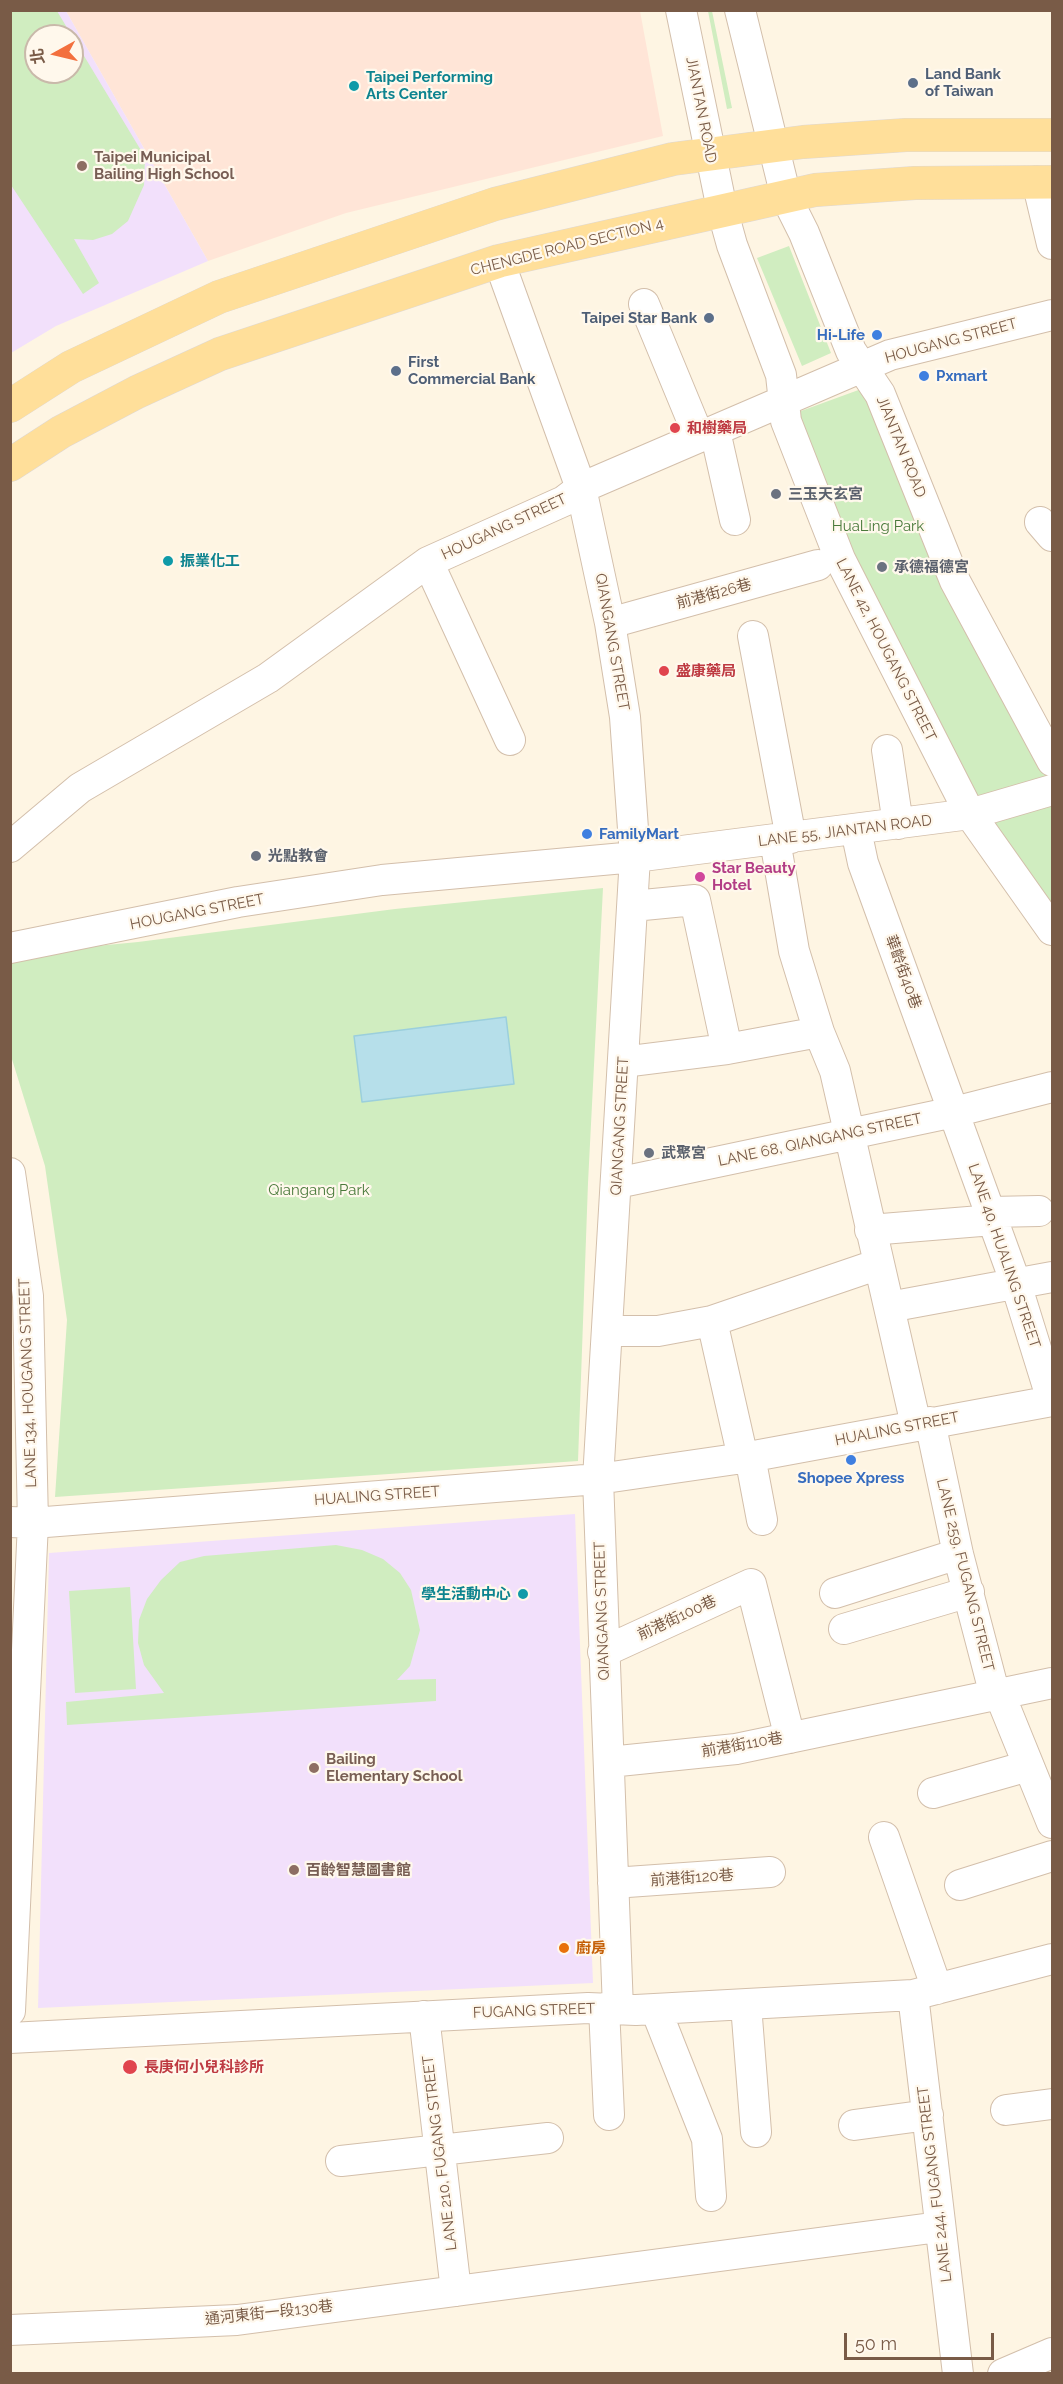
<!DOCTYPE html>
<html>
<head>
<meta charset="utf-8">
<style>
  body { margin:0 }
  #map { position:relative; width:1063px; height:2384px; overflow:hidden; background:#fef5e3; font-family:Raleway,"Noto Sans TC",sans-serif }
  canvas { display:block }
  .frame { position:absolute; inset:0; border:12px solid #795b47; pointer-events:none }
  .north { position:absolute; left:24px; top:24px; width:60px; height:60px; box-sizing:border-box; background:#fff8ec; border:2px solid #c9b9aa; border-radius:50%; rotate:262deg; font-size:16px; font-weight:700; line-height:24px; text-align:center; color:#795b47 }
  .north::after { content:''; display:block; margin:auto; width:21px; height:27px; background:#f3703e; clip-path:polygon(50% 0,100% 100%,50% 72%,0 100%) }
  .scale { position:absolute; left:844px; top:2333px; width:150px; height:27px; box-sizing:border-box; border:3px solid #795b47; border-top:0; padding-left:8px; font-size:18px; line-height:21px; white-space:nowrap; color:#795b47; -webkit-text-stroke:4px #fff8ec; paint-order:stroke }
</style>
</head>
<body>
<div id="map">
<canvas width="1063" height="2384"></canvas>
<div class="frame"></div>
<div class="north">北</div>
<div class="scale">50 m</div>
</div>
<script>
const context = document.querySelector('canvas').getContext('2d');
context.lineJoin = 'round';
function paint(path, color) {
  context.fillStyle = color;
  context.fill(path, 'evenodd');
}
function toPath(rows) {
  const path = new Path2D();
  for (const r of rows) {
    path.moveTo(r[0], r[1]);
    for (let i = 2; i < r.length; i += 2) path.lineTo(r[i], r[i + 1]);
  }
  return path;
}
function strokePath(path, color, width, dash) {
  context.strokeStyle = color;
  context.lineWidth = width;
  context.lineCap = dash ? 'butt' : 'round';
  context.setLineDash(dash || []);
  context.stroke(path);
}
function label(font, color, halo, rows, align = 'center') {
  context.font = font + ' Raleway,"Noto Sans TC",sans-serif';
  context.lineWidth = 4.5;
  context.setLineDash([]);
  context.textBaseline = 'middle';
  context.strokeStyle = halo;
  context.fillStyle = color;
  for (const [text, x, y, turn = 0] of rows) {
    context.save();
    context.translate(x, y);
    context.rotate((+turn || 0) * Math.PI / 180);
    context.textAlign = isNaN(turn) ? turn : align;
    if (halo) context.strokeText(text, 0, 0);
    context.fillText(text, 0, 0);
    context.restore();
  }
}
const commercial = toPath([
  [66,11,640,11,663,136,346,213,208,261]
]);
const education = toPath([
  [11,11,66,11,208,261,56,326,11,353],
  [36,36,72,36,72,72,36,72],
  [575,1514,593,1983,38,2008,49,1553]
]);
const green = toPath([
  [10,11,57,11,72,36,36,36,36,72,72,72,72,36,145,157,144,185,128,221,112,234,93,240,74,239,99,283,83,294,11,185],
  [708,11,712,11,732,108,727,109],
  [789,246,831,353,802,366,757,258],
  [864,388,945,586,1049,779,971,797,847,556,790,415],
  [1052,805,1052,907,991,824],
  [603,888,588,1183,578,1461,55,1497,67,1320,45,1166,11,1056,10,962,55,950,138,942,395,909],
  [336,1545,362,1550,383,1559,400,1573,411,1590,420,1630,410,1666,397,1680,436,1679,436,1701,67,1725,66,1702,164,1693,144,1665,138,1643,139,1620,147,1599,161,1580,180,1562,204,1556],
  [130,1587,136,1689,75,1693,69,1591]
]);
const water = toPath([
  [506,1017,514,1084,362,1102,354,1036,506,1017]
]);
const minor = toPath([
  [681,10,722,209,732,245,781,375,786,421,840,559,970,814,1052,930],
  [740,10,786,197,804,233,851,351,880,394,955,581,1052,761],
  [1037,181,1052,244],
  [499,261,581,488,610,623,625,717,635,857,598,1479,618,2009],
  [644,304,699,437],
  [715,431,735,520],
  [1040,522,1052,536],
  [428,562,510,740],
  [610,623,818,565],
  [753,636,791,838],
  [887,750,898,824],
  [856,830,863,863,1016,1284,1052,1400],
  [775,840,794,951,819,1032,835,1071,916,1425],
  [10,847,80,788,268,678,428,562,564,501,581,488,890,355,1052,315],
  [633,906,695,900,727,1049],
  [10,948,238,902,382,880,635,857,970,814,1052,790],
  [623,1062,727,1049,819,1032],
  [10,1173,28,1296,33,1523,10,2011],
  [617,1183,954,1112,1052,1087],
  [990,1212,1039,1211],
  [870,1230,993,1220],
  [889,1307,1052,1277],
  [712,1321,743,1458,752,1467,762,1520],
  [609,1331,658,1331,712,1321,879,1264],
  [930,1422,958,1554,992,1684,1000,1695,1052,1823],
  [10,1522,33,1523,598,1479,743,1458,1052,1401],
  [835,1593,958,1554],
  [844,1629,969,1592],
  [603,1652,751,1584,790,1738],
  [609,1762,736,1749,1052,1683],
  [933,1793,1028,1766],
  [884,1837,937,1989],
  [613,1883,770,1872],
  [960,1885,1052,1856],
  [913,1995,958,2374],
  [746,2005,756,2132],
  [604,2008,609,2115],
  [656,2010,707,2139,711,2196],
  [424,2016,456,2291],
  [10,2038,588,2008,636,2010,913,1995,1052,1959],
  [1006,2110,1052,2104],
  [854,2125,928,2115],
  [341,2161,548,2138],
  [10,2330,237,2320,939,2227],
  [1003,2374,1052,2353]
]);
const major = toPath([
  [10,406,71,367,219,297,495,204,673,159,803,142,906,135,1052,135],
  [10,465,61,432,137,392,220,354,499,261,815,190,915,183,1052,182]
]);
const markers = [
  [913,83,6,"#5c6f8a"],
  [354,86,6,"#0f9aa8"],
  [82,166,6,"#8d6e63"],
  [709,318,6,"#5c6f8a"],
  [877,335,6,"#3f7fe0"],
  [396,371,6,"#5c6f8a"],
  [924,376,6,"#3f7fe0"],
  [675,428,6,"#e0444e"],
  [776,494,6,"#6b7280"],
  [168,561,6,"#0f9aa8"],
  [882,567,6,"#6b7280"],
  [664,671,6,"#e0444e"],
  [587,834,6,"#3f7fe0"],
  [256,856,6,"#6b7280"],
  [700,877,6,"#d1479c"],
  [649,1153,6,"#6b7280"],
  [851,1460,6,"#3f7fe0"],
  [523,1594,6,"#0f9aa8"],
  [314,1768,6,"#8d6e63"],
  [294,1870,6,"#8d6e63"],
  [564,1948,6,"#e8710a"],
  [130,2067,8,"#e0444e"]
];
const serviceNames = [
  ["Land Bank",925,74],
  ["of Taiwan",925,91],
  ["Taipei Star Bank",697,318,"right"],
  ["First",408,362],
  ["Commercial Bank",408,379]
];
const cultureNames = [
  ["Taipei Performing",366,77],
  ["Arts Center",366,94],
  ["振業化工",180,561],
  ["學生活動中心",511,1594,"right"]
];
const streetNames = [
  ["JIANTAN ROAD",701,110,79],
  ["CHENGDE ROAD SECTION 4",567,247,-14],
  ["HOUGANG STREET",951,341,-15],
  ["JIANTAN ROAD",901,447,68],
  ["HOUGANG STREET",504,527,-25],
  ["前港街26巷",714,594,-15],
  ["QIANGANG STREET",612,642,80],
  ["LANE 42, HOUGANG STREET",886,650,63],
  ["LANE 55, JIANTAN ROAD",845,831,-7],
  ["HOUGANG STREET",197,912,-11],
  ["華齡街40巷",903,972,70],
  ["QIANGANG STREET",620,1126,-87],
  ["LANE 68, QIANGANG STREET",820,1140,-12],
  ["LANE 40, HUALING STREET",1004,1256,71],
  ["LANE 134, HOUGANG STREET",28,1383,-92],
  ["HUALING STREET",897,1429,-11],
  ["HUALING STREET",377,1496,-4],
  ["LANE 259, FUGANG STREET",965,1575,76],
  ["QIANGANG STREET",602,1611,-92],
  ["前港街100巷",677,1618,-25],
  ["前港街110巷",742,1745,-10],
  ["前港街120巷",692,1878,-4],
  ["FUGANG STREET",534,2011,-2],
  ["LANE 210, FUGANG STREET",440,2153,-97],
  ["LANE 244, FUGANG STREET",935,2184,-97],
  ["通河東街一段130巷",269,2313,-6]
];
const educationNames = [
  ["Taipei Municipal",94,157],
  ["Bailing High School",94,174],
  ["Bailing",326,1759],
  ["Elementary School",326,1776],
  ["百齡智慧圖書館",306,1870]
];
const shopNames = [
  ["Hi-Life",865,335,"right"],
  ["Pxmart",936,376],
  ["FamilyMart",599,834],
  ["Shopee Xpress",851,1478,"center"]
];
const healthNames = [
  ["和樹藥局",687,428],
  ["盛康藥局",676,671],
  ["長庚何小兒科診所",144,2067]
];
const worshipNames = [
  ["三玉天玄宮",788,494],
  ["承德福德宮",894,567],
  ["光點教會",268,856],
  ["武聚宮",661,1153]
];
const parkNames = [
  ["HuaLing Park",878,526],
  ["Qiangang Park",319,1190]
];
const hotelNames = [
  ["Star Beauty",712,868],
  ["Hotel",712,885]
];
const foodNames = [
  ["廚房",576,1948]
];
paint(commercial, '#ffe5d7');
paint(education, '#f2e0fb');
paint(green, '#d0edc0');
paint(water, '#b6dfea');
strokePath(water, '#9bcfdc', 1.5);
strokePath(minor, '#d3bfab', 32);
strokePath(major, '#dfd8d3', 34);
strokePath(minor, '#fff', 30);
strokePath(major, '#ffdf9a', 33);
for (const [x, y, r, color] of markers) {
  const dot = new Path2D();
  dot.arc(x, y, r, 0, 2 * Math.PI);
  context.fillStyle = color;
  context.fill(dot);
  strokePath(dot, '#fff8ec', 2);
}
label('bold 15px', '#4e5e75', '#fff8ec', serviceNames, 'left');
label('bold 15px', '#0d838f', '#fff8ec', cultureNames, 'left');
label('15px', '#795b47', '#fff8ec', streetNames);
label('bold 15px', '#785e54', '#fff8ec', educationNames, 'left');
label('bold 15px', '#366cbe', '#fff8ec', shopNames, 'left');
label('bold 15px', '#be3a42', '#fff8ec', healthNames, 'left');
label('bold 15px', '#5b616d', '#fff8ec', worshipNames, 'left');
label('15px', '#4a7a3b', '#fff8ec', parkNames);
label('bold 15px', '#b23c85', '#fff8ec', hotelNames, 'left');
label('bold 15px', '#c56008', '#fff8ec', foodNames, 'left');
</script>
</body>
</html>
